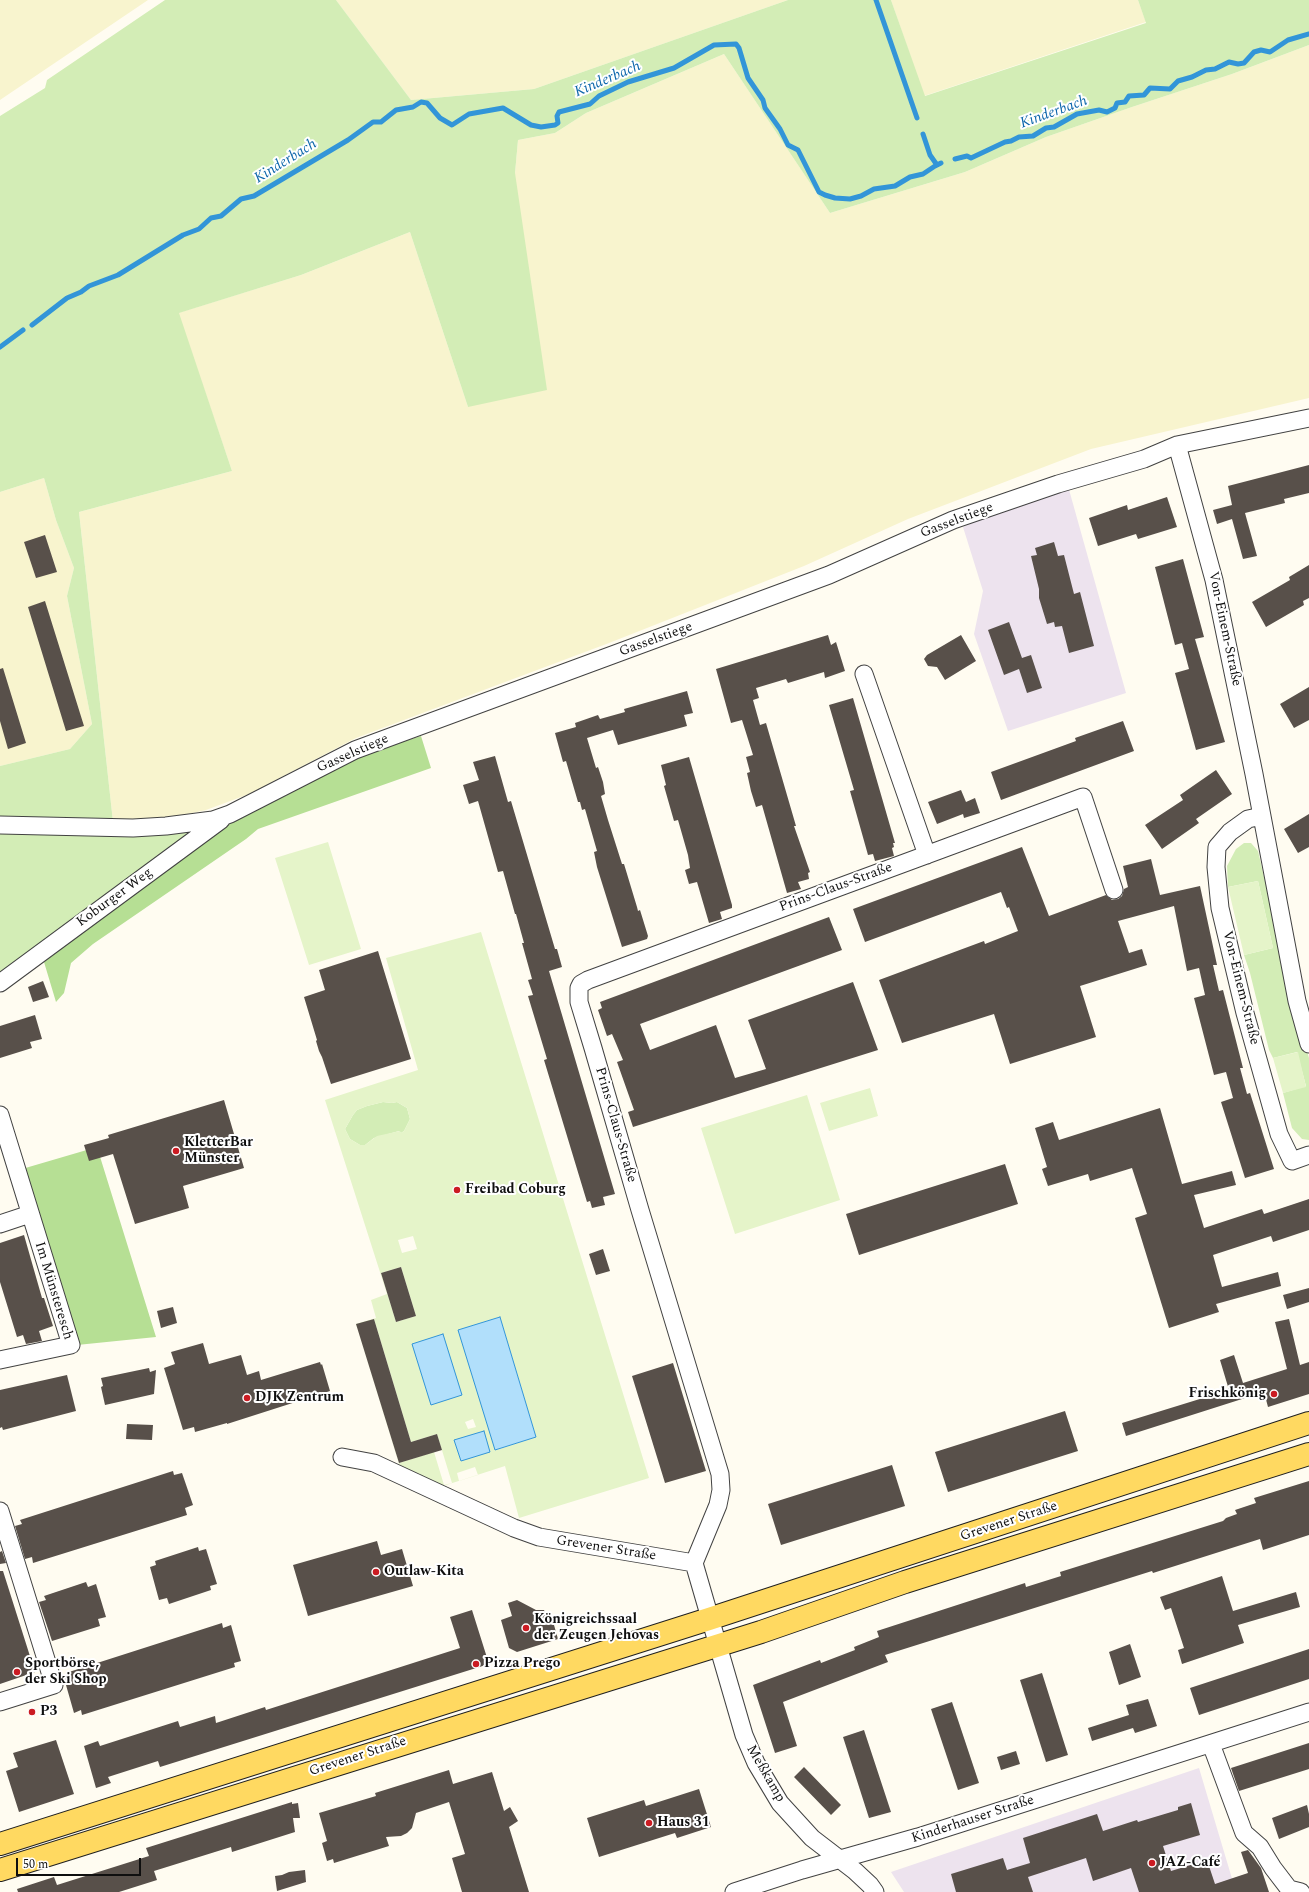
<!DOCTYPE html>
<html>
<head>
<meta charset="utf-8">
<style>
  body { margin:0 }
  #map { position:relative; width:1309px; height:1892px; overflow:hidden; background:#fffcf1; font-family:Spectral,serif }
  canvas { display:block }
  .scale { position:absolute; left:16px; top:1858px; width:125px; height:18px; box-sizing:border-box; border:2px solid #0f0f0f; border-top:0; padding-left:5px; font-size:12px; line-height:14px; white-space:nowrap; color:#0f0f0f; -webkit-text-stroke:3px #fff; paint-order:stroke }
</style>
</head>
<body>
<div id="map">
<canvas width="1309" height="1892"></canvas>
<div class="scale">50 m</div>
</div>
<script>
const context = document.querySelector('canvas').getContext('2d');
context.lineJoin = 'round';
function paint(path, color) {
  context.fillStyle = color;
  context.fill(path, 'evenodd');
}
function toPath(rows) {
  const path = new Path2D();
  for (const r of rows) {
    path.moveTo(r[0], r[1]);
    for (let i = 2; i < r.length; i += 2) path.lineTo(r[i], r[i + 1]);
  }
  return path;
}
function strokePath(path, color, width, dash) {
  context.strokeStyle = color;
  context.lineWidth = width;
  context.lineCap = dash ? 'butt' : 'round';
  context.setLineDash(dash || []);
  context.stroke(path);
}
function label(font, color, halo, rows, align = 'center') {
  context.font = font + ' Spectral,serif';
  context.lineWidth = 4;
  context.setLineDash([]);
  context.textBaseline = 'middle';
  context.strokeStyle = halo;
  context.fillStyle = color;
  for (const [text, x, y, turn = 0] of rows) {
    context.save();
    context.translate(x, y);
    context.rotate((+turn || 0) * Math.PI / 180);
    context.textAlign = isNaN(turn) ? turn : align;
    if (halo) context.strokeText(text, 0, 0);
    context.fillText(text, 0, 0);
    context.restore();
  }
}
const industrial = toPath([
  [1068,486,1126,693,1008,731,974,634,983,591,963,527,996,512],
  [1199,1768,1236,1892,904,1892,891,1872]
]);
const farmland = toPath([
  [0,0,148,0,0,100],
  [336,0,788,0,534,89,411,100],
  [891,0,1138,0,1146,22,924,96],
  [1309,45,1309,398,1091,449,908,519,804,566,609,643,356,738,249,794,206,810,160,820,113,822,79,512,232,471,178,313,301,275,410,232,468,407,515,173,518,140,555,133,586,113,724,54,830,213,965,172,1046,137,1132,107,1232,74],
  [44,478,56,520,74,568,67,596,92,724,70,749,0,766,0,492]
]);
const green = toPath([
  [165,0,336,0,411,100,534,89,788,0,891,0,925,96,1146,23,1138,0,1309,0,1309,45,1232,74,1132,107,1046,137,965,172,830,213,724,54,586,113,555,133,518,140,515,173,547,390,468,407,410,232,301,275,179,313,232,471,79,512,113,822,0,819,0,766,70,749,92,724,67,596,74,568,56,520,44,478,0,492,0,116,45,88,47,80],
  [203,828,0,975,0,831],
  [1244,843,1251,843,1258,851,1293,1002,1309,1058,1309,1140,1302,1139,1292,1128,1283,1093,1306,1086,1297,1052,1273,1058,1269,1050,1250,973,1244,955,1273,948,1258,881,1228,887,1227,866,1236,849],
  [383,1102,392,1103,397,1102,407,1108,410,1119,404,1131,401,1133,399,1131,374,1138,365,1145,360,1145,350,1139,345,1129,353,1115,357,1110,367,1106]
]);
const forest = toPath([
  [421,736,431,768,258,829,246,839,93,944,71,963,64,993,56,1002,44,962,223,828,248,813,287,795,364,754],
  [97,1147,156,1337,77,1345,22,1169]
]);
const pitch = toPath([
  [328,842,361,949,309,965,275,858],
  [1258,881,1273,948,1244,955,1228,887],
  [481,932,649,1478,519,1518,505,1466,440,1487,419,1479,399,1464,356,1324,376,1318,371,1300,387,1294,325,1100,418,1070,386,958],
  [383,1102,392,1103,397,1102,407,1108,410,1119,404,1131,401,1133,400,1131,377,1136,365,1145,360,1145,350,1139,345,1129,353,1115,357,1110,367,1106],
  [413,1236,417,1249,402,1253,398,1240],
  [401,1267,416,1316,396,1322,381,1273],
  [500,1317,536,1437,496,1450,459,1330],
  [374,1319,411,1442,437,1434,452,1483,444,1485,434,1452,399,1463,357,1327],
  [473,1419,476,1427,468,1429,465,1422],
  [475,1467,478,1475,459,1481,457,1473],
  [1298,1052,1306,1087,1283,1093,1273,1058],
  [870,1088,878,1116,829,1131,820,1103],
  [807,1095,840,1200,735,1234,701,1128]
]);
const water = toPath([
  [500,1317,536,1437,495,1450,458,1330,500,1317],
  [443,1334,462,1395,431,1405,412,1344,443,1334],
  [484,1431,490,1452,461,1461,454,1440,484,1431]
]);
const stream = toPath([
  [876,0,917,118],
  [923,134,930,155,937,165],
  [955,159,967,156,971,158,1005,142,1011,141,1019,137,1033,136,1046,128,1054,127,1077,114,1099,110,1107,112,1115,108,1117,103,1125,102,1129,96,1144,95,1150,88,1170,89,1178,81,1192,77,1206,70,1215,69,1229,62,1238,64,1244,63,1254,52,1261,50,1270,52,1288,40,1309,34],
  [32,325,67,298,81,292,89,286,118,275,183,235,199,229,211,218,221,216,241,199,254,196,348,140,373,122,381,122,396,110,413,107,421,102,427,103,440,118,452,125,469,114,503,108,531,125,541,127,555,125,558,123,557,116,559,112,590,104,599,96,628,82,674,68,714,45,736,44,739,48,748,78,763,100,765,108,780,129,788,145,798,150,819,192,825,195,835,198,850,199,861,196,874,189,895,186,910,177,923,174,935,166,941,163],
  [0,347,23,330]
]);
const building = toPath([
  [1309,465,1309,493,1284,499,1285,503,1245,513,1257,556,1243,559,1232,519,1217,524,1213,510,1232,505,1228,486],
  [1167,497,1177,527,1138,539,1136,534,1098,546,1089,518,1127,505,1128,510],
  [45,535,57,572,36,578,24,542],
  [1054,542,1058,556,1064,555,1074,594,1080,592,1094,646,1069,653,1062,626,1055,627,1054,622,1047,624,1039,598,1039,589,1031,556,1037,555,1035,548],
  [1183,559,1204,637,1195,639,1225,742,1196,750,1175,673,1189,669,1182,643,1175,645,1155,567],
  [1309,565,1309,598,1303,601,1304,605,1266,627,1252,602,1290,580,1289,577],
  [45,601,84,726,66,731,28,607],
  [1009,622,1022,658,1031,655,1042,688,1027,693,1019,669,1004,675,988,630],
  [828,635,831,645,836,642,845,671,825,678,824,672,788,683,786,679,756,688,759,698,753,700,760,725,766,723,796,826,794,826,810,872,808,873,809,879,798,882,801,889,787,893,762,805,756,807,751,791,747,773,750,772,746,757,753,755,742,720,731,723,716,669],
  [961,635,976,661,945,680,937,667,928,666,924,659,927,655],
  [3,668,26,743,8,749,0,721,0,669],
  [1309,687,1309,720,1294,728,1280,704],
  [687,691,693,713,684,715,687,726,618,745,613,730,587,738,596,768,598,767,603,782,605,794,601,796,608,820,622,864,624,864,637,907,638,911,640,910,648,936,647,939,622,947,597,867,594,852,597,851,585,809,582,810,580,802,578,802,566,761,563,762,555,733,576,727,575,723,598,715,600,719,625,712,624,709],
  [853,698,895,843,893,843,894,847,892,848,894,856,875,861,873,854,868,855,850,791,854,790,829,705],
  [1123,721,1134,751,1001,800,991,772,1076,741,1075,738],
  [495,756,508,802,511,801,555,949,557,949,562,967,549,971,615,1194,603,1197,605,1205,592,1208,590,1201,587,1202,544,1060,547,1059,528,996,533,995,528,980,532,979,522,943,524,943,516,914,515,914,503,871,498,872,478,801,469,804,463,785,479,780,473,762],
  [689,757,732,905,732,908,720,912,722,919,709,923,697,882,689,884,685,870,690,868,688,855,678,820,674,821,664,786,666,785,661,765],
  [1216,770,1232,794,1196,819,1199,823,1162,849,1145,825,1183,800,1180,795],
  [961,790,966,802,975,798,980,813,964,818,963,814,937,824,928,802],
  [1309,814,1309,847,1298,853,1284,829],
  [1022,847,1049,916,1106,895,1112,900,1118,899,1122,896,1124,889,1128,887,1123,866,1151,859,1160,895,1200,886,1217,965,1213,965,1219,991,1223,990,1243,1068,1240,1068,1247,1094,1250,1093,1274,1169,1245,1178,1221,1102,1233,1098,1226,1072,1214,1075,1194,998,1205,995,1199,968,1187,971,1174,906,1118,921,1129,953,1142,949,1147,965,1080,986,1096,1037,1010,1064,994,1014,902,1043,879,980,984,941,985,944,1018,931,1009,907,1007,908,1001,892,865,942,853,909],
  [829,917,842,950,640,1024,650,1050,716,1025,735,1078,766,1069,748,1020,853,982,878,1050,633,1127,628,1112,634,1110,617,1062,623,1060,612,1034,607,1036,598,1010,602,1008,600,1002],
  [378,951,411,1059,331,1084,322,1057,319,1051,316,1041,317,1040,304,997,325,990,319,970],
  [43,981,49,997,33,1002,28,987],
  [35,1015,42,1039,30,1042,32,1048,0,1058,0,1026],
  [224,1100,244,1168,183,1186,189,1208,135,1224,113,1154,89,1161,84,1145,109,1138,108,1135],
  [1160,1108,1182,1184,1232,1171,1236,1185,1194,1195,1204,1228,1262,1209,1264,1214,1309,1199,1309,1230,1273,1242,1271,1236,1213,1255,1222,1287,1278,1272,1281,1286,1216,1304,1219,1312,1169,1328,1135,1218,1147,1214,1132,1168,1090,1181,1088,1174,1048,1186,1042,1169,1047,1167,1035,1128,1053,1122,1059,1140],
  [1005,1164,1018,1204,859,1255,846,1214],
  [24,1235,42,1298,44,1298,53,1326,39,1331,42,1341,26,1344,23,1335,17,1337,0,1282,0,1243],
  [603,1249,610,1271,596,1275,589,1254],
  [401,1267,416,1316,396,1322,381,1273],
  [1309,1288,1309,1302,1287,1309,1283,1295],
  [173,1307,177,1323,161,1328,157,1311],
  [374,1319,411,1442,437,1434,442,1450,399,1463,356,1324],
  [1289,1319,1300,1365,1309,1362,1309,1394,1268,1407,1264,1392,1126,1436,1122,1423,1229,1390,1220,1360,1234,1355,1243,1383,1287,1369,1275,1322],
  [203,1343,209,1364,241,1355,247,1375,259,1371,261,1380,320,1362,321,1365,322,1364,330,1391,227,1424,227,1423,195,1432,194,1427,183,1430,164,1368,175,1364,171,1352],
  [673,1363,706,1471,665,1483,632,1376],
  [149,1368,150,1372,156,1370,154,1394,105,1405,101,1387,103,1386,101,1378],
  [67,1375,76,1411,3,1430,2,1427,0,1428,0,1390],
  [1065,1411,1078,1451,948,1492,935,1452],
  [127,1424,153,1425,152,1440,126,1439],
  [892,1465,905,1506,781,1545,768,1504],
  [173,1471,174,1475,182,1473,193,1505,185,1508,187,1515,33,1563,32,1557,25,1559,15,1526,22,1524,20,1520],
  [1309,1481,1309,1535,1263,1550,1260,1539,1153,1573,1152,1571,885,1655,888,1662,783,1702,797,1746,775,1753,753,1685,820,1660,821,1663,855,1650,854,1647,879,1637,877,1631,1025,1583,1026,1587,1061,1576,1060,1572,1223,1521,1226,1518,1237,1514,1235,1510,1256,1503,1254,1498],
  [377,1541,381,1555,402,1549,413,1586,308,1616,293,1565],
  [198,1547,199,1551,206,1549,217,1584,210,1586,211,1590,169,1604,167,1598,159,1600,150,1567,156,1565,155,1561],
  [2,1551,6,1563,0,1564,0,1552],
  [0,1571,3,1571,35,1672,0,1684],
  [1222,1576,1233,1611,1296,1592,1300,1607,1238,1625,1244,1643,1182,1664,1178,1650,1184,1648,1171,1608,1165,1610,1160,1597],
  [86,1582,88,1587,96,1584,106,1617,98,1619,100,1626,52,1641,39,1602,46,1600,44,1596],
  [517,1600,536,1610,544,1610,546,1615,552,1618,558,1639,517,1652,509,1648,501,1620,512,1616,508,1603],
  [472,1610,489,1664,160,1767,158,1761,108,1777,111,1783,96,1788,84,1746,98,1741,100,1746,178,1721,180,1727,215,1716,216,1723,265,1707,266,1710,460,1648,450,1617],
  [222,1623,223,1628,231,1625,241,1661,234,1663,235,1667,82,1715,81,1710,74,1713,64,1678,70,1676,69,1672],
  [1130,1644,1141,1677,1119,1685,1109,1652],
  [1309,1649,1309,1679,1199,1715,1190,1688],
  [1042,1673,1068,1755,1046,1762,1020,1680],
  [1148,1699,1157,1726,1135,1733,1133,1728,1092,1741,1088,1728,1129,1715,1126,1705],
  [952,1702,979,1783,958,1790,931,1709],
  [864,1730,891,1812,869,1818,843,1737],
  [56,1740,74,1794,19,1812,6,1771,18,1767,13,1753],
  [1309,1743,1309,1769,1239,1791,1231,1768],
  [1016,1751,1020,1764,1001,1770,997,1757],
  [804,1767,841,1805,831,1815,794,1777],
  [449,1770,453,1784,492,1772,504,1811,510,1807,518,1821,509,1827,529,1892,462,1892,452,1858,465,1854,449,1802,416,1813,412,1828,407,1833,401,1836,386,1837,389,1846,334,1863,333,1859,327,1861,322,1843,327,1841,319,1813,376,1796,375,1793],
  [699,1789,711,1827,677,1838,675,1833,599,1857,587,1818,644,1800,646,1806],
  [292,1802,292,1804,298,1803,300,1818,293,1818,295,1832,232,1852,231,1847,154,1871,157,1880,119,1892,18,1892,17,1889,54,1877,57,1885,149,1856,146,1848],
  [1191,1803,1200,1835,1163,1846,1171,1871,1207,1860,1215,1884,1248,1873,1241,1852,1248,1850,1261,1868,1269,1892,1139,1892,1131,1868,1093,1881,1086,1858,1028,1877,1033,1892,956,1892,951,1874,1003,1858,1007,1870,1030,1863,1023,1838,1097,1814,1103,1831,1137,1820,1138,1822,1178,1810,1178,1807],
  [1307,1805,1309,1814,1309,1827,1279,1839,1272,1818],
  [305,1870,306,1882,277,1891,275,1876,282,1875,289,1872]
]);
const minor = toPath([
  [1177,445,1214,580,1254,774,1297,1001,1309,1044],
  [864,674,927,855],
  [1262,816,1248,819,1230,832,1217,847,1216,867,1220,908,1245,1013,1279,1134,1292,1161,1309,1155],
  [0,825,133,828,166,826,213,820,230,814,355,750,829,575,953,520,1058,484,1144,459,1177,445,1309,418],
  [0,983,221,820],
  [0,1115,71,1345,0,1360],
  [0,1224,30,1214],
  [342,1457,374,1463,514,1528,539,1537,694,1563],
  [0,1511,54,1685,0,1702],
  [1211,1744,1244,1833,1260,1847,1273,1868,1289,1889,1301,1892],
  [734,1892,802,1870,918,1837,1309,1712],
  [875,1892,870,1885,855,1871,812,1838,780,1803,756,1763,744,1735,694,1563,718,1505,721,1490,720,1474,640,1210,593,1048,579,1002,579,988,581,984,588,980,1083,797,1114,890]
]);
const major = toPath([
  [0,1844,709,1619,1309,1423],
  [0,1870,761,1632,905,1582,1309,1454]
]);
const markers = [
  [176,1151,4,"#cb1b22"],
  [457,1190,4,"#cb1b22"],
  [1274,1394,4,"#cb1b22"],
  [247,1398,4,"#cb1b22"],
  [376,1572,4,"#cb1b22"],
  [526,1628,4,"#cb1b22"],
  [476,1664,4,"#cb1b22"],
  [17,1672,4,"#cb1b22"],
  [32,1712,4,"#cb1b22"],
  [649,1823,4,"#cb1b22"],
  [1152,1863,4,"#cb1b22"]
];
const streetNames = [
  ["Gasselstiege",957,521,-21],
  ["Von-Einem-Straße",1224,629,78],
  ["Gasselstiege",656,640,-20],
  ["Gasselstiege",353,754,-24],
  ["Prins-Claus-Straße",836,888,-20],
  ["Koburger Weg",115,898,-36],
  ["Von-Einem-Straße",1240,988,76],
  ["Prins-Claus-Straße",615,1125,74],
  ["Im Münsteresch",53,1291,73],
  ["Grevener Straße",1009,1522,-18],
  ["Grevener Straße",606,1549,9],
  ["Grevener Straße",358,1757,-18],
  ["Meßkamp",765,1774,60],
  ["Kinderhauser Straße",973,1820,-18]
];
const poiNames = [
  ["KletterBar",184,1143],
  ["Münster",184,1159],
  ["Freibad Coburg",465,1190],
  ["Frischkönig",1266,1394,"right"],
  ["DJK Zentrum",255,1398],
  ["Outlaw-Kita",384,1572],
  ["Königreichssaal",534,1620],
  ["der Zeugen Jehovas",534,1636],
  ["Sportbörse,",25,1664],
  ["der Ski Shop",25,1680],
  ["Pizza Prego",484,1664],
  ["P3",40,1712],
  ["Haus 31",657,1823],
  ["JAZ-Café",1160,1863]
];
const waterNames = [
  ["Kinderbach",608,80,-23],
  ["Kinderbach",1054,113,-20],
  ["Kinderbach",286,162,-32]
];
paint(industrial, '#ede3ee');
paint(farmland, '#f8f4ce');
paint(green, '#d3edb6');
paint(forest, '#b6df94');
paint(pitch, '#e5f4c9');
paint(water, '#b1dffb');
strokePath(water, '#3295d8', 1);
strokePath(stream, '#3295d8', 5);
paint(building, '#58504a');
strokePath(minor, '#424242', 19);
strokePath(major, '#202020', 24);
strokePath(minor, '#fff', 17);
strokePath(major, '#ffd961', 22);
for (const [x, y, r, color] of markers) {
  const dot = new Path2D();
  dot.arc(x, y, r, 0, 2 * Math.PI);
  context.fillStyle = color;
  context.fill(dot);
  strokePath(dot, '#fff', 1.5);
}
label('14px', '#0f0f0f', '#fff', streetNames);
label('bold 14px', '#0f0f0f', '#fff', poiNames, 'left');
label('italic 15px', '#0d66ab', '#fff', waterNames);
</script>
</body>
</html>
